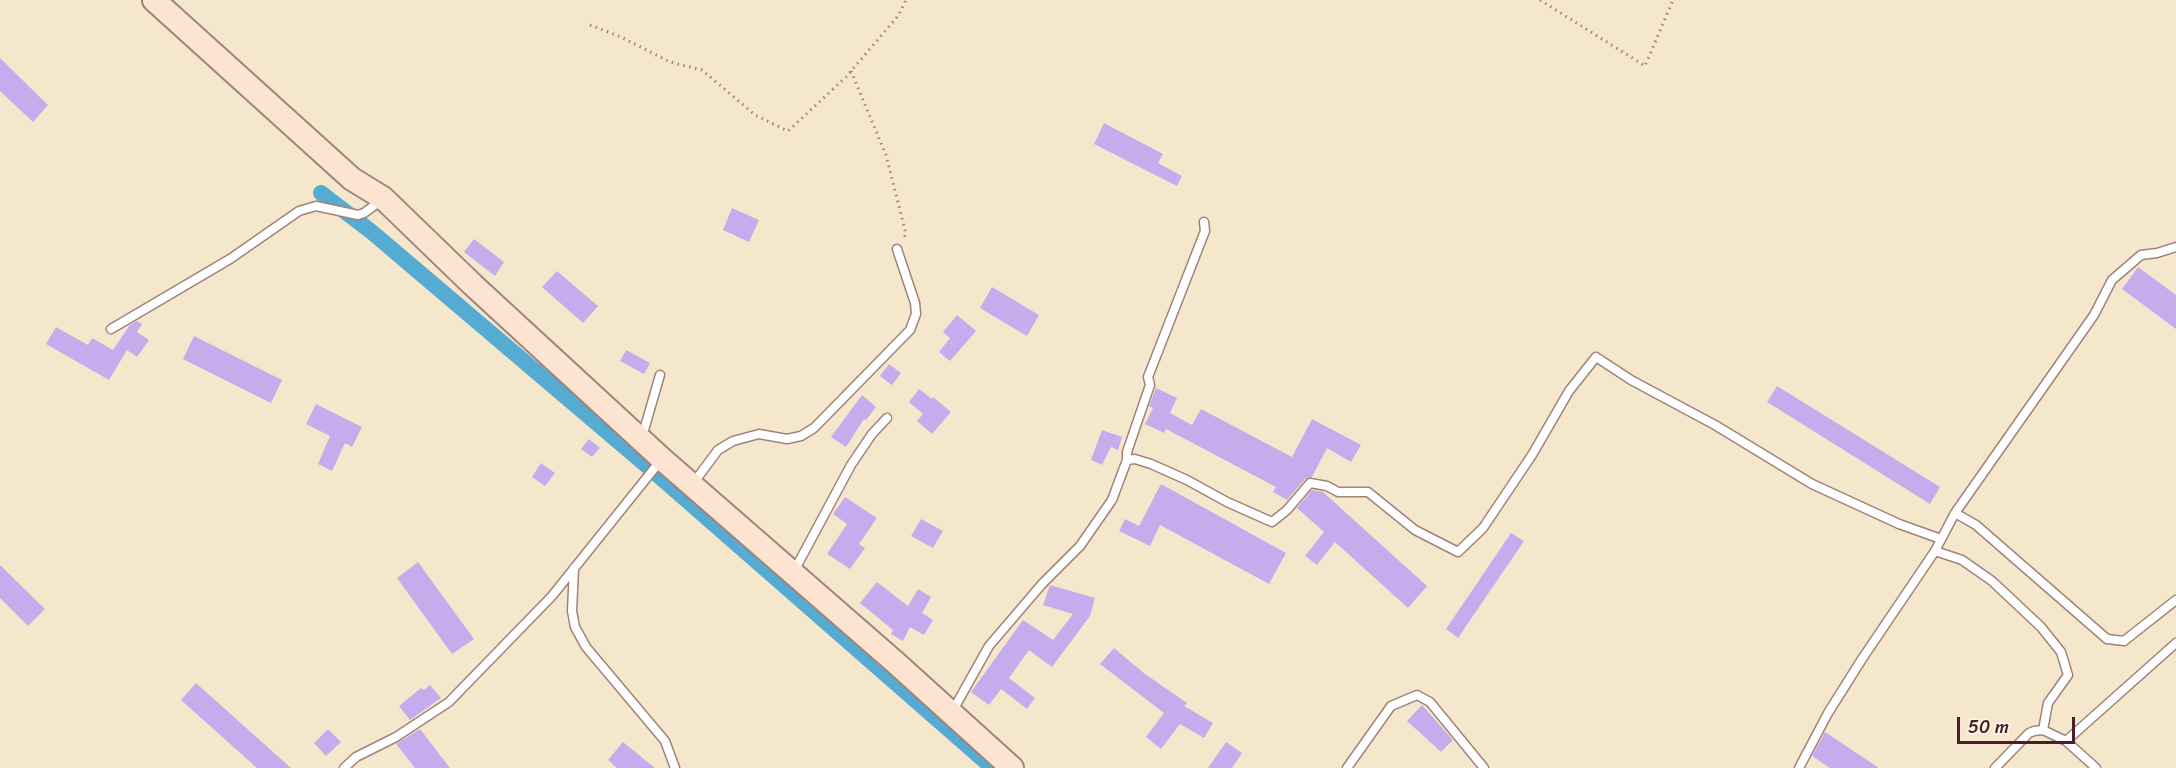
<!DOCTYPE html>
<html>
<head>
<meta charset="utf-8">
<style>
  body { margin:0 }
  #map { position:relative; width:2176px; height:768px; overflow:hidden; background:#f5e7cc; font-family:Sriracha,sans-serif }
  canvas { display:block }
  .scale { position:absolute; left:1957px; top:717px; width:118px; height:27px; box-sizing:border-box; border:3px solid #4a1f2b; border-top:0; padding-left:8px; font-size:18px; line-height:21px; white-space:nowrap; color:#4a1f2b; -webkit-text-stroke:4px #fcf5e5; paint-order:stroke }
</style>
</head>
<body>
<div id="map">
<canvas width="2176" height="768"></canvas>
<div class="scale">50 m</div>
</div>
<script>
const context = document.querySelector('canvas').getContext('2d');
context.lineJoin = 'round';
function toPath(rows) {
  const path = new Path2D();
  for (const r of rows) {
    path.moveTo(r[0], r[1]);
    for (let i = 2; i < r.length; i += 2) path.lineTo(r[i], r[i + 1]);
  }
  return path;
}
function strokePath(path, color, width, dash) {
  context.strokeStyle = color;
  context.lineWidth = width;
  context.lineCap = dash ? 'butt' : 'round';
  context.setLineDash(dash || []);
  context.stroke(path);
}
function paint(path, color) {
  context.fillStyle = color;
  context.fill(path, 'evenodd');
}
const canal = toPath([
  [321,193,373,233,659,476,993,768]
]);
const building = toPath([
  [0,58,48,105,33,122,0,91],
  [1104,123,1163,154,1158,163,1182,176,1177,186,1094,144],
  [732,208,759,220,749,242,723,230],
  [474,239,504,262,495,276,464,252],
  [2138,267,2176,295,2176,329,2122,289],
  [557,271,598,306,583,323,542,287],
  [992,287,1039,315,1027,336,980,308],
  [957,315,976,331,950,361,939,352,950,338,943,332],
  [137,321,142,324,137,332,149,340,137,357,127,350,109,380,46,344,56,327,88,345,92,338,113,350,129,326],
  [194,336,282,380,271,403,183,359],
  [626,350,650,363,644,374,620,361],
  [889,364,901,373,892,385,880,376],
  [1777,386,1940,487,1930,504,1767,402],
  [1156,388,1177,398,1170,413,1192,425,1201,409,1292,457,1312,419,1361,445,1351,462,1327,448,1312,477,1305,479,1287,500,1273,492,1276,487,1166,429,1164,433,1145,424,1153,408,1149,406],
  [919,389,932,399,933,397,951,412,932,434,917,421,923,414,909,402],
  [862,395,876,407,866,420,864,419,846,447,831,437],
  [316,404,362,427,352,447,345,443,332,471,318,464,330,436,306,424],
  [1102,430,1122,437,1118,450,1111,447,1102,465,1091,460],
  [589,439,600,448,592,457,581,449],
  [541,463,555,473,545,486,532,477],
  [1161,484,1286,553,1269,584,1160,525,1150,546,1119,531,1125,519,1139,526],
  [1312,490,1323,492,1427,586,1408,608,1335,542,1317,565,1305,556,1324,532,1297,508],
  [845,497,877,518,859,544,865,548,850,569,827,554,847,524,833,514],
  [921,519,943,531,933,548,911,536],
  [1511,533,1524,541,1458,638,1446,629],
  [418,562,474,639,452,654,397,578],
  [0,565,45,609,28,626,0,598],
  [877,582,908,606,918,589,931,597,922,613,933,620,924,635,910,627,903,641,891,634,893,630,860,603],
  [1050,585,1095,598,1090,616,1052,667,1029,650,1009,678,1035,698,1027,709,1001,689,989,705,971,692,1023,620,1053,640,1073,614,1043,605],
  [1114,648,1145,674,1187,703,1184,706,1213,723,1204,738,1180,724,1161,749,1146,737,1164,713,1100,664],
  [196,683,291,768,257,768,181,700],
  [430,685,441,698,410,720,399,706,421,688,424,690],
  [1422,705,1453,740,1441,752,1407,721],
  [328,729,341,742,326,756,314,743],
  [420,729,450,768,415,768,396,744],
  [1825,732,1879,768,1830,768,1812,756],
  [623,742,655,768,617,768,608,760],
  [1226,742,1242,753,1232,768,1208,768]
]);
const path = toPath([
  [1540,0,1645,66,1673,0],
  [590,25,621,37,670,62,702,70,755,115,788,131,846,77,898,16,906,0],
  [851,71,886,155,906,234,903,239]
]);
const lane = toPath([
  [111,329,230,259,299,211,316,206,358,215,364,213,383,199],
  [642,437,660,375],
  [1127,460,1127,452,1150,385,1148,377,1205,231,1204,222],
  [692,485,718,450,733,441,759,434,787,439,801,436,814,428,910,330,916,314,915,303,897,249],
  [1955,513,1976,525,2107,639,2124,641,2176,600],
  [1935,551,1955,513,2094,315,2112,280,2141,255,2157,253,2176,247],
  [574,568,572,611,575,627,586,647,665,741,675,768],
  [793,573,851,465,872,434,887,418],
  [952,712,989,646,1042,584,1080,546,1112,500,1127,460,1135,459,1151,464,1187,480,1227,502,1272,522,1287,510,1310,483,1327,486,1338,492,1368,492,1415,530,1458,552,1483,528,1532,455,1569,391,1596,357,1631,380,1715,425,1812,484,1899,524,1941,539],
  [344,768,356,757,396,737,449,702,552,596,661,460],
  [1347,768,1391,706,1417,695,1430,702,1484,768],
  [1799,768,1828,713,1862,659,1935,551,1962,560,1992,581,2041,627,2061,652,2068,675,2048,703,2043,730],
  [1995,768,2029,733,2034,731,2043,730,2066,741],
  [2096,768,2066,741,2176,643]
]);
const secondary = toPath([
  [154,0,352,179,383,198,473,285,662,459,896,663,1012,768]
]);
strokePath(canal, '#56abd2', 16);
paint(building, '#c5aded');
strokePath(lane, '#a0837c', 11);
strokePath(secondary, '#a0837c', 26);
strokePath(path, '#a0837c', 3, [1.5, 4.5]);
strokePath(lane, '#fff', 8);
strokePath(secondary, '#fde4d1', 22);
</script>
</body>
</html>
